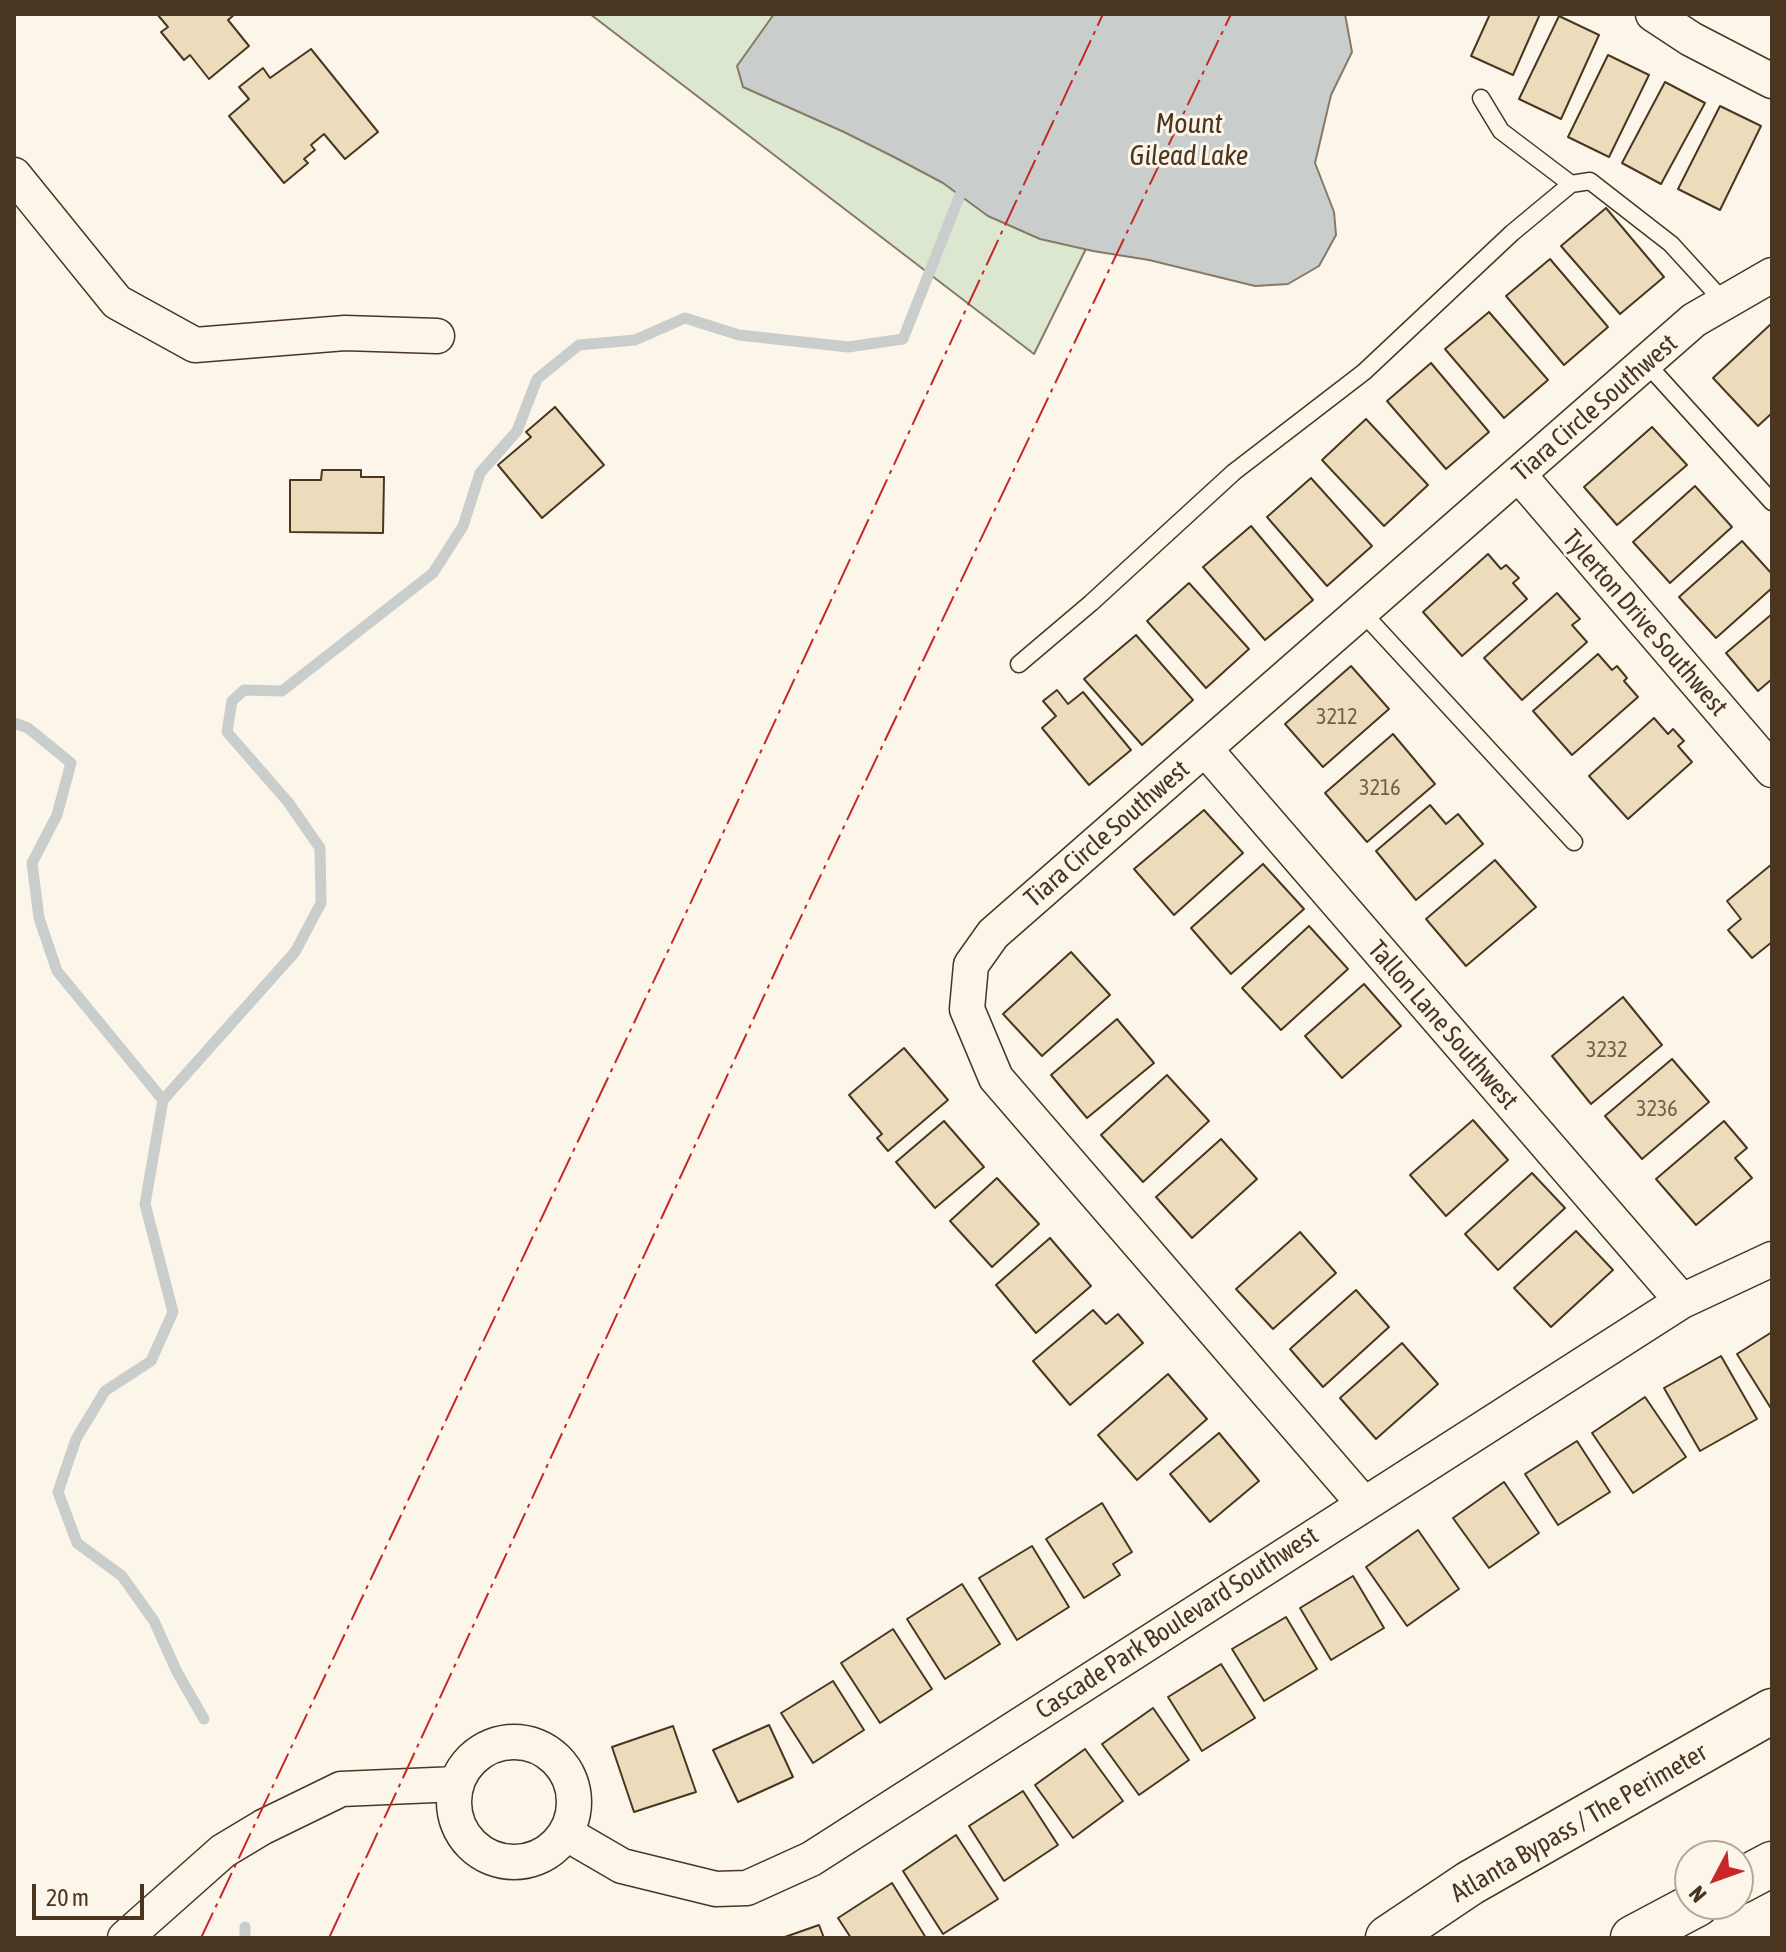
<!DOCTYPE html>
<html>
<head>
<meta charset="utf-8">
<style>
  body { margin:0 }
  #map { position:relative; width:1786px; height:1952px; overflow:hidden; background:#fbf6e9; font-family:"Asap Condensed",sans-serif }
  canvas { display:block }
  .frame { position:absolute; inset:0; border:16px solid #4a3520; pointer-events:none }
  .north { position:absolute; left:1674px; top:1840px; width:80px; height:80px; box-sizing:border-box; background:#fbf6e9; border:2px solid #b4a999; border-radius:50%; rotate:229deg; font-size:22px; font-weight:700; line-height:32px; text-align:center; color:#4a3520 }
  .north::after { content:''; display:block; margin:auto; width:28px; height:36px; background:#c62828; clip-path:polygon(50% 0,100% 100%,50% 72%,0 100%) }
  .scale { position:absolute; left:32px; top:1884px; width:112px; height:36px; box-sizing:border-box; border:4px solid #4a3520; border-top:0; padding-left:10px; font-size:24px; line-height:28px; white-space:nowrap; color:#4a3520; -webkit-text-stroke:6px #fbf6e9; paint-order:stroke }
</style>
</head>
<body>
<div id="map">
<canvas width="1786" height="1952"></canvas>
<div class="frame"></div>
<div class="north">N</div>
<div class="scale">20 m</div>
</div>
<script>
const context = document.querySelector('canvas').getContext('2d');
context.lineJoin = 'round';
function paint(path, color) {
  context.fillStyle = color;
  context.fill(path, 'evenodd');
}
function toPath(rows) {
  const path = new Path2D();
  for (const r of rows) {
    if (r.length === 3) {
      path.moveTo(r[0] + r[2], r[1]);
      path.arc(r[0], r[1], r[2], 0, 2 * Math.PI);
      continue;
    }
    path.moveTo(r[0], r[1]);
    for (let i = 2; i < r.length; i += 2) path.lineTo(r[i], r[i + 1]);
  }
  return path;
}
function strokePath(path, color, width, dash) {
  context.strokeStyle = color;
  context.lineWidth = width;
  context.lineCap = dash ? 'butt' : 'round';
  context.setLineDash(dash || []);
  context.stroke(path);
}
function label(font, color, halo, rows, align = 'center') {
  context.font = font + ' "Asap Condensed",sans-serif';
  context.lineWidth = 6;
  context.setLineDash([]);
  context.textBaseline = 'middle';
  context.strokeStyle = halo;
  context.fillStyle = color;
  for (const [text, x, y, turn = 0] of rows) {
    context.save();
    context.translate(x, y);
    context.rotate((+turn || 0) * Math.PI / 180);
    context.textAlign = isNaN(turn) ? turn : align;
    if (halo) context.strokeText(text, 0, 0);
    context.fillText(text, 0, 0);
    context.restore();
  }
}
const green = toPath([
  [590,14,1202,14,1034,354,590,14]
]);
const water = toPath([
  [774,14,1345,14,1352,52,1331,95,1315,163,1334,212,1336,235,1319,266,1288,284,1255,286,1149,260,1093,251,1040,239,988,216,943,183,894,157,844,132,743,87,737,66,774,14]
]);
const stream = toPath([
  [14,723,28,728,71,763,57,815,32,863,39,918,57,971,163,1100],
  [204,1719,177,1672,154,1621,122,1576,77,1543,58,1492,76,1439,105,1391,151,1361,173,1312,145,1204,163,1100,295,952,321,903,320,848,288,802,227,732,232,701,244,690,282,691,433,573,463,526,480,473,517,431,537,379,579,345,635,340,685,318,739,335,848,347,903,339,960,195],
  [245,1938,245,1927]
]);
const building = toPath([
  [157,14,235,14,228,20,249,46,209,79,190,55,184,60,161,32,168,27,157,14],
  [1490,14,1540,14,1513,75,1471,56,1490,14],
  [1559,16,1599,35,1561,119,1519,99,1559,16],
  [311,49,378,132,345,159,324,134,311,145,315,150,304,159,308,163,284,183,229,116,249,99,239,87,263,68,270,78,311,49],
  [1608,55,1649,75,1609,157,1568,137,1608,55],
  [1665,82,1705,103,1661,184,1622,163,1665,82],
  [1720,106,1761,126,1720,210,1678,189,1720,106],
  [1606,208,1664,277,1620,314,1561,246,1606,208],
  [1550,259,1608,327,1564,365,1506,296,1550,259],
  [1489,312,1548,380,1504,418,1445,349,1489,312],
  [1772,323,1772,413,1758,426,1713,378,1772,323],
  [1431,363,1489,432,1446,469,1387,401,1431,363],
  [555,407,604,465,542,518,498,465,531,437,526,432,555,407],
  [1366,419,1428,485,1384,526,1322,460,1366,419],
  [1652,427,1687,465,1617,525,1584,487,1652,427],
  [322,470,361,470,361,477,384,477,383,533,290,532,290,480,321,480,322,470],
  [1311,478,1372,546,1327,586,1267,517,1311,478],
  [1695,486,1732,527,1670,583,1633,542,1695,486],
  [1251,526,1313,600,1265,640,1203,567,1251,526],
  [1742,541,1772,574,1772,588,1716,638,1679,597,1742,541],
  [1488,554,1501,569,1506,565,1519,578,1513,583,1527,599,1462,656,1423,612,1488,554],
  [1189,583,1249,649,1206,688,1147,621,1189,583],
  [1557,593,1580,619,1572,625,1587,642,1522,700,1484,658,1557,593],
  [1772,614,1772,679,1758,691,1726,653,1772,614],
  [1136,635,1193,700,1142,745,1084,679,1136,635],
  [1598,654,1612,670,1617,666,1627,678,1624,681,1638,697,1572,755,1533,711,1598,654],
  [1351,666,1389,709,1323,767,1285,724,1351,666],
  [1057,690,1068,704,1083,692,1131,750,1089,785,1042,728,1056,716,1043,701,1057,690],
  [1654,718,1668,734,1673,729,1684,741,1678,746,1692,762,1628,819,1589,776,1654,718],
  [1393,734,1435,784,1367,842,1325,793,1393,734],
  [1430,805,1446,824,1458,814,1483,844,1416,900,1376,851,1430,805],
  [1204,810,1243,853,1174,915,1134,869,1204,810],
  [1495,860,1536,907,1466,966,1426,919,1495,860],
  [1263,864,1304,909,1231,974,1191,928,1263,864],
  [1772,864,1772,942,1752,958,1728,930,1741,919,1727,901,1772,864],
  [1309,926,1348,969,1281,1030,1242,988,1309,926],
  [1071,952,1110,995,1042,1056,1003,1014,1071,952],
  [1364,984,1401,1026,1342,1078,1305,1036,1364,984],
  [1623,997,1662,1045,1591,1104,1552,1056,1623,997],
  [1117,1019,1154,1063,1087,1118,1051,1075,1117,1019],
  [904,1048,948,1100,888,1151,877,1138,882,1134,849,1095,904,1048],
  [1672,1059,1709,1102,1642,1159,1605,1116,1672,1059],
  [1167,1075,1209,1121,1143,1182,1101,1135,1167,1075],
  [1473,1120,1508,1160,1446,1216,1410,1175,1473,1120],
  [944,1121,984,1167,935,1208,896,1162,944,1121],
  [1724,1121,1747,1148,1735,1158,1752,1178,1696,1225,1656,1179,1724,1121],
  [1221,1139,1257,1179,1192,1238,1156,1197,1221,1139],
  [1532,1173,1565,1208,1498,1270,1465,1234,1532,1173],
  [997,1178,1039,1224,992,1267,950,1221,997,1178],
  [1576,1231,1613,1270,1551,1327,1514,1288,1576,1231],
  [1300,1232,1336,1273,1273,1329,1236,1289,1300,1232],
  [1050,1238,1091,1286,1036,1333,996,1285,1050,1238],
  [1356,1290,1389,1327,1323,1387,1290,1349,1356,1290],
  [1093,1310,1106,1324,1118,1314,1143,1343,1070,1405,1033,1361,1093,1310],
  [1772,1332,1772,1410,1737,1354,1772,1332],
  [1402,1343,1438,1384,1376,1439,1340,1398,1402,1343],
  [1721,1356,1757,1419,1700,1451,1664,1388,1721,1356],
  [1168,1374,1207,1419,1137,1480,1098,1435,1168,1374],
  [1645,1397,1686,1457,1633,1493,1592,1433,1645,1397],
  [1219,1433,1259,1481,1210,1522,1170,1474,1219,1433],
  [1577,1441,1610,1492,1558,1525,1525,1474,1577,1441],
  [1504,1482,1539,1533,1489,1568,1453,1518,1504,1482],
  [1102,1503,1132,1552,1113,1564,1120,1575,1084,1598,1046,1539,1102,1503],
  [1418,1530,1459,1589,1407,1626,1366,1567,1418,1530],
  [1032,1546,1069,1607,1017,1640,979,1578,1032,1546],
  [1353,1576,1384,1628,1331,1660,1300,1608,1353,1576],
  [962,1584,1000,1644,945,1679,907,1619,962,1584],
  [1286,1617,1317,1669,1264,1701,1232,1649,1286,1617],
  [893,1629,932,1689,880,1723,841,1663,893,1629],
  [1221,1664,1255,1718,1202,1751,1168,1697,1221,1664],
  [833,1681,864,1730,813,1763,781,1713,833,1681],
  [1153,1708,1189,1760,1139,1795,1102,1744,1153,1708],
  [769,1725,793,1777,738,1802,713,1750,769,1725],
  [673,1726,696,1792,634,1812,612,1747,673,1726],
  [1085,1749,1123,1801,1073,1838,1035,1785,1085,1749],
  [1023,1791,1058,1845,1004,1881,969,1826,1023,1791],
  [956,1835,998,1899,943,1934,903,1871,956,1835],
  [892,1883,926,1938,851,1938,838,1918,892,1883],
  [819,1925,824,1938,782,1938,819,1925]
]);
const lane = toPath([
  [1481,98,1501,131,1571,184],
  [1646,363,1772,502],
  [1362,612,1574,842],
  [1019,664,1091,603,1234,472,1364,372,1512,233,1571,184,1590,181,1671,244,1724,302]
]);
const street = toPath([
  [1653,14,1691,39,1772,81],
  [14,175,117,302,195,345,345,333,437,336],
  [1519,475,1772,770],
  [1205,749,1682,1301],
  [1363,1503,996,1078,967,1009,971,965,993,934,1694,320,1772,275],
  [514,1802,60],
  [567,1834,622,1866,716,1889,747,1888,811,1859,1682,1301,1772,1259],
  [125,1938,223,1851,263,1827,341,1789,457,1784]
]);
const highway = toPath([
  [1738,1882,1772,1864],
  [1388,1938,1470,1883,1772,1711],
  [1633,1938,1697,1904]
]);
const power = toPath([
  [201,1938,685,915,1103,14],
  [329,1938,788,944,1231,14]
]);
const numberNames = [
  ["3212",1337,717],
  ["3216",1380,788],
  ["3232",1607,1050],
  ["3236",1657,1109]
];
const streetNames = [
  ["Tiara Circle Southwest",1595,408,-41],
  ["Tylerton Drive Southwest",1645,623,49],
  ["Tiara Circle Southwest",1107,834,-41],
  ["Tallon Lane Southwest",1443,1025,49],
  ["Cascade Park Boulevard Southwest",1177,1623,-33],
  ["Atlanta Bypass / The Perimeter",1579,1823,-30]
];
const waterNames = [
  ["Mount",1189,124],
  ["Gilead Lake",1189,156]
];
paint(green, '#dce7d0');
strokePath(green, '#887966', 2);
paint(water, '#c9cecd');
strokePath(water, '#887966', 2);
strokePath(stream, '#c9cecd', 11);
paint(building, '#ecdcbc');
strokePath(building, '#4a3520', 2);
strokePath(lane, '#4a3520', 19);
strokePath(street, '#4a3520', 37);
strokePath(highway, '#4a3520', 47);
strokePath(lane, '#fbf6e9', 16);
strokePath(street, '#fbf6e9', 34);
strokePath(highway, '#fbf6e9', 44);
strokePath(power, '#c62828', 2, [28, 6, 4, 6]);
label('22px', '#725f47', null, numberNames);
label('26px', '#4a3520', '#fbf6e9', streetNames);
label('italic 28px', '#4a3520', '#fbf6e9', waterNames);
</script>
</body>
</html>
